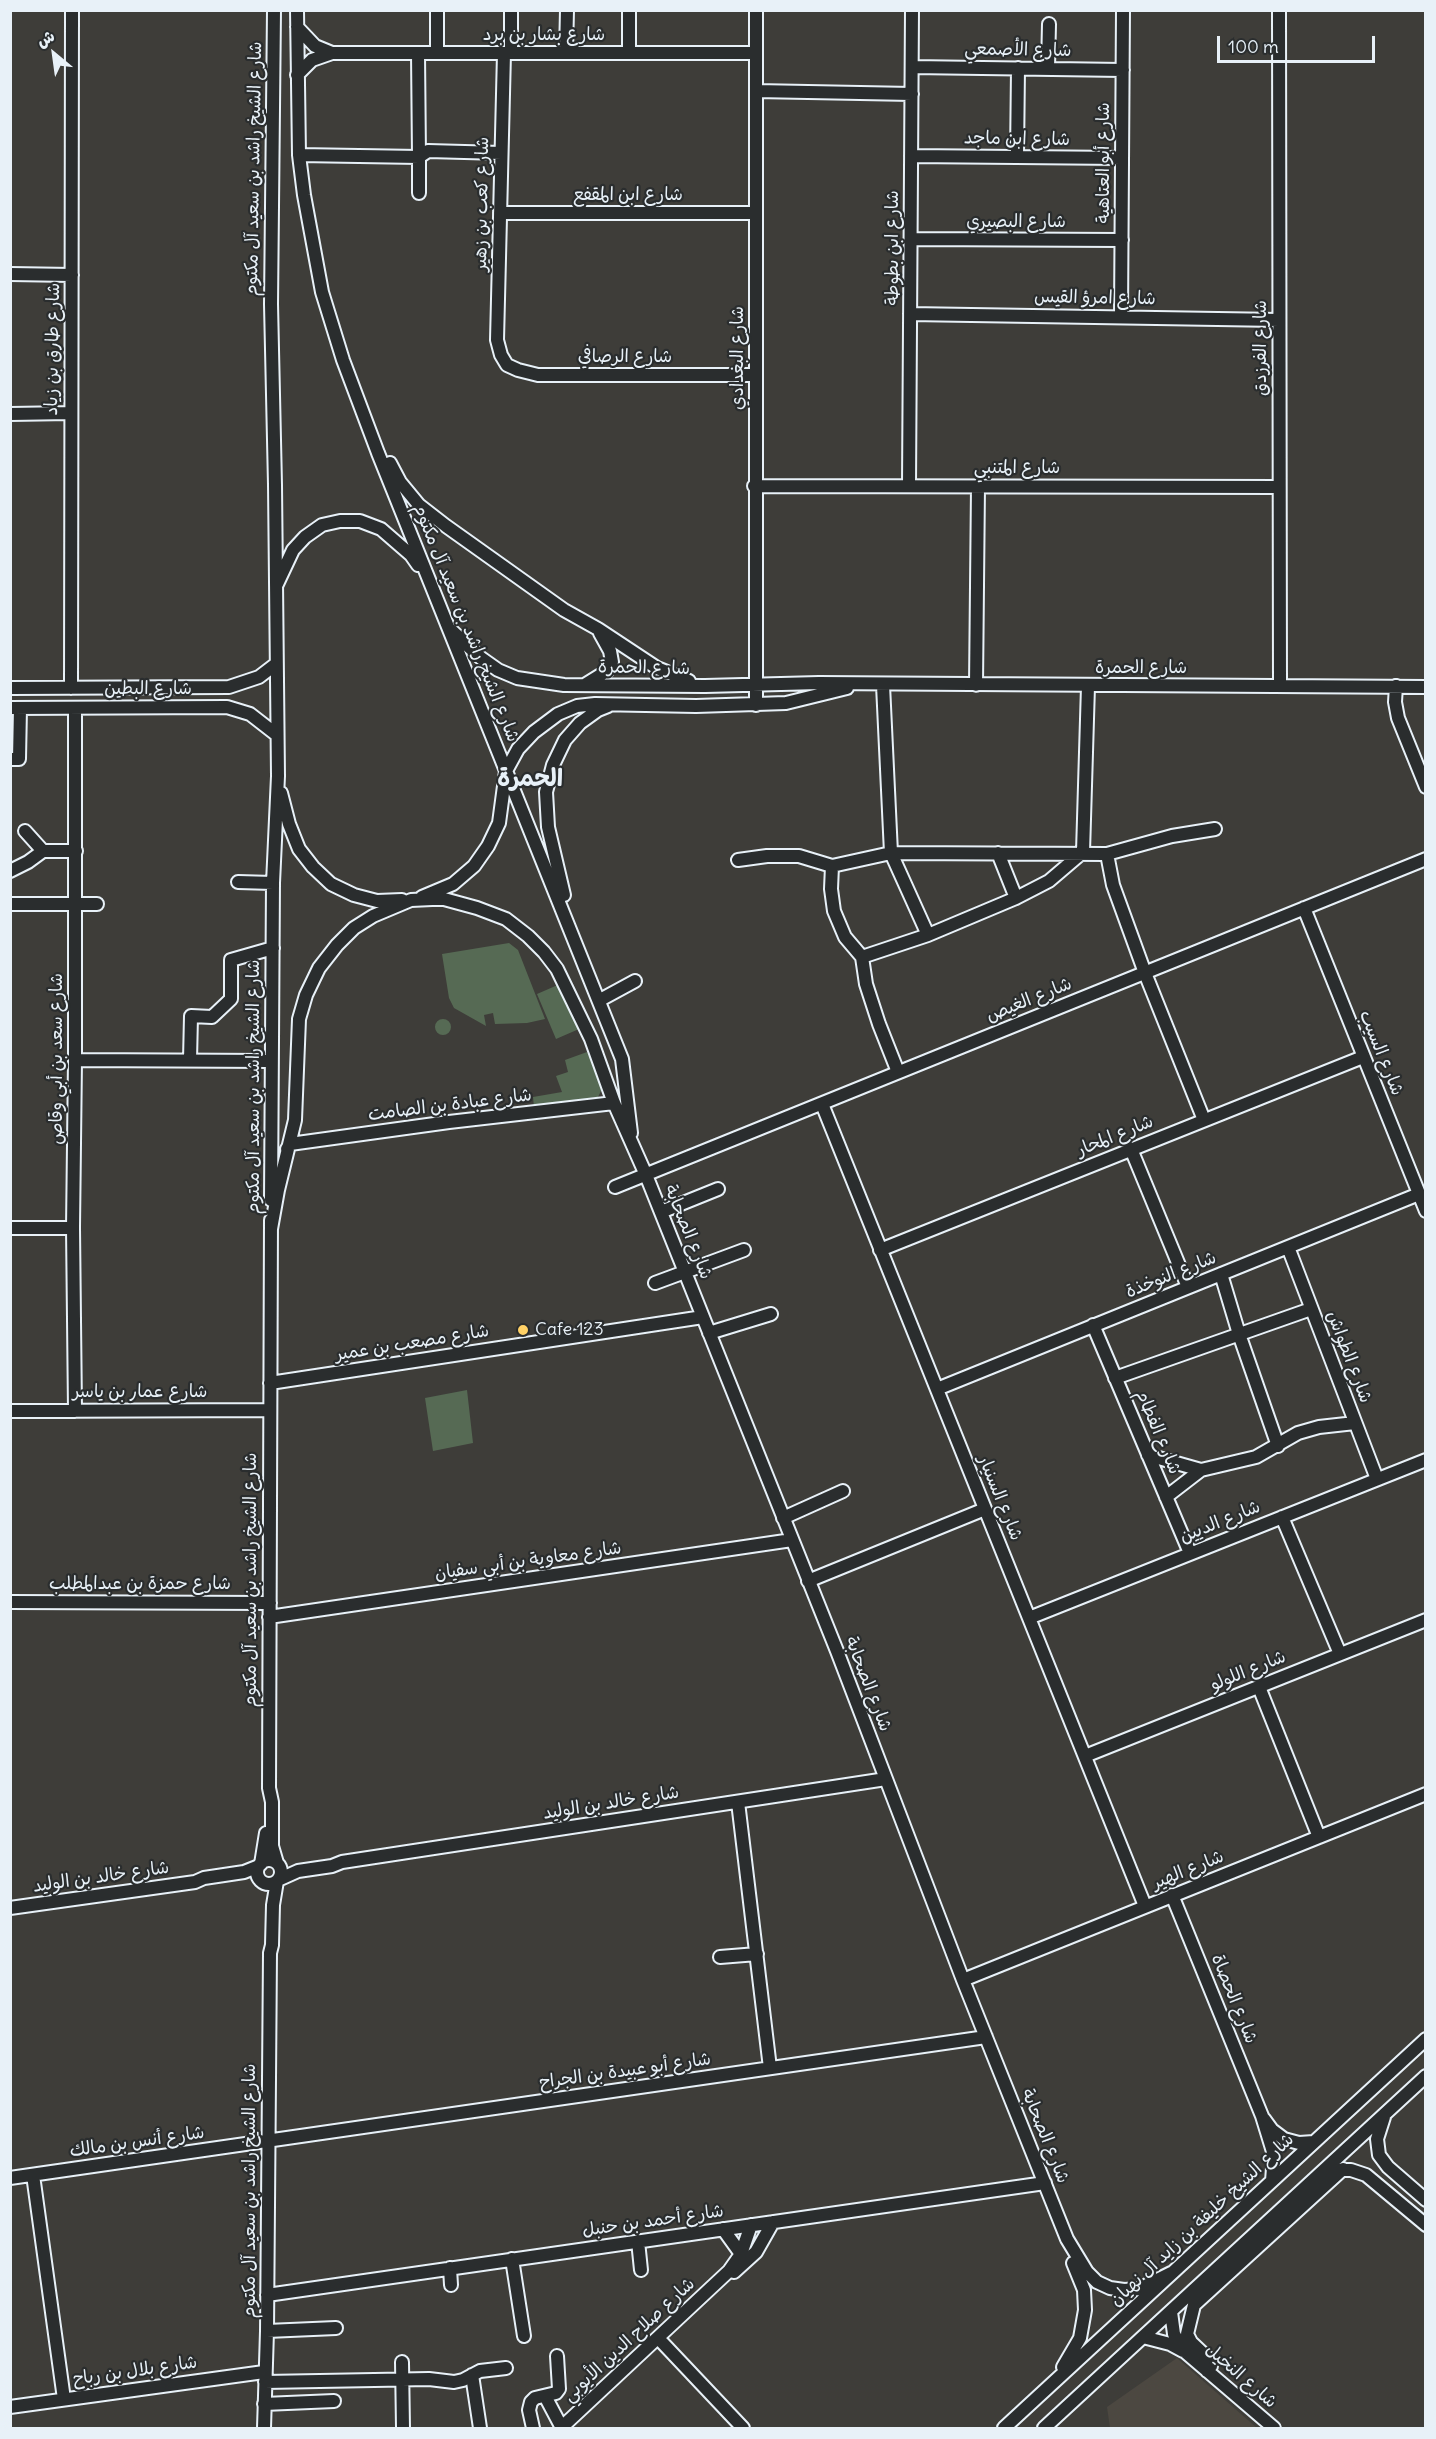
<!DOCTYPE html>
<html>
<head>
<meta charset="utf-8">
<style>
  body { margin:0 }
  #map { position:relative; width:1436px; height:2439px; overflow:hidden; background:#3e3d39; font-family:Delius,"Playpen Sans Arabic",sans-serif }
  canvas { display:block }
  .frame { position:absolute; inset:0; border:12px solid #e8f1f8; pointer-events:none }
  .north { position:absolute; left:24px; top:24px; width:60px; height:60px; -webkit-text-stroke:4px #2a2d2e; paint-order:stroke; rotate:331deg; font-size:16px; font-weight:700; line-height:24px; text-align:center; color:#e8f1f8 }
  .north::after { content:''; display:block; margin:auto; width:21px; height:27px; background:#e8f1f8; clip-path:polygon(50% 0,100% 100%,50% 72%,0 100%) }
  .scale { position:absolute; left:1217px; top:36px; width:158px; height:27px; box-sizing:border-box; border:3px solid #e8f1f8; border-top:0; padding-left:8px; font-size:18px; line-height:21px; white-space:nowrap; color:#e8f1f8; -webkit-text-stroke:4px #2a2d2e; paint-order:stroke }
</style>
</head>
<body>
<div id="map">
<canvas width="1436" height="2439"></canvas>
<div class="frame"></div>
<div class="north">ش</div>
<div class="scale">100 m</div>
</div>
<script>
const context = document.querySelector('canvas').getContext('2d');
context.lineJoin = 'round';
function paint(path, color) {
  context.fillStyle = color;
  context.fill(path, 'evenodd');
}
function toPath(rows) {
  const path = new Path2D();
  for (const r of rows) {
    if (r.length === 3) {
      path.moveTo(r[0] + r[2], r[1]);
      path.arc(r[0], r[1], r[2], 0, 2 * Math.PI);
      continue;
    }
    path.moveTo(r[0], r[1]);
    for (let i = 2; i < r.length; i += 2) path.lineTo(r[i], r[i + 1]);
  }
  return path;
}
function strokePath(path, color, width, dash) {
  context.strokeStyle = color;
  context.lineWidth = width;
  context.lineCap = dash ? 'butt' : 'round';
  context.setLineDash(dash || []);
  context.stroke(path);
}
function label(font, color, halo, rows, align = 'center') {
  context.font = font + ' Delius,"Playpen Sans Arabic",sans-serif';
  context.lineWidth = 4.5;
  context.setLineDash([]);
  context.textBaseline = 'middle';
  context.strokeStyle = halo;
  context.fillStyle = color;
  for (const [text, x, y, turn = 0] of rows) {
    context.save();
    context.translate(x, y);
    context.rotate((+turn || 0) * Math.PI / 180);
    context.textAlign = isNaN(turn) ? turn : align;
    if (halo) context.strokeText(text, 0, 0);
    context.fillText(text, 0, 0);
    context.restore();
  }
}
const built = toPath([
  [1177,2358,1257,2428,1110,2428,1107,2407]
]);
const green = toPath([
  [509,943,518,950,545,1019,527,1023,495,1024,493,1013,484,1015,486,1026,454,1008,449,998,442,954],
  [560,984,579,1029,556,1039,537,994],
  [443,1027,8],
  [587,1052,601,1082,602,1089,598,1097,534,1107,533,1097,562,1092,556,1076,568,1072,565,1060],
  [467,1390,473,1443,433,1451,425,1398]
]);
const minor = toPath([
  [297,10,299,155,304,195,322,292,343,360,378,453,622,1059,631,1133],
  [511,10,511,53],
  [1279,10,1280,686],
  [297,27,315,46,332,53],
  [437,53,437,10],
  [504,53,497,340,501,355,507,365,518,370,538,375,756,375],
  [566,53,567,10],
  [629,53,629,10],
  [912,67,1123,70],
  [1048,68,1049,24],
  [297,75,312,60,332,53,756,53],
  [756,91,912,94],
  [299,155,419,157,418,53],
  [911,156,1122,158],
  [1017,157,1018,68],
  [419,193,419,157,428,151,501,153],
  [500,213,756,213],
  [911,239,1122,240],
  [10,274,72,275],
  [910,314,1279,320],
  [1121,316,1123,10],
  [10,414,70,413],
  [390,463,400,482,419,505,446,526,564,610,598,629,657,668,689,681],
  [754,486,1279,487],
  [909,486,912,10],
  [277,584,293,550,305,537,322,525,340,521,360,521,381,529,411,555,418,565],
  [451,630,481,658,498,670,517,678,564,685,705,686,819,683,1426,687],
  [586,684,607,671,612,662,610,651,600,633],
  [883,685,891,853,928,935],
  [976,685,978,486],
  [1396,686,1395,702,1398,718,1426,787],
  [10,688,229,687,259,677,276,664],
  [71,688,72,10],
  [756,705,756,10],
  [10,708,227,707,250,714,277,735],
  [75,708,75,1060,73,1228,75,1411],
  [10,759,19,759,20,708],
  [281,793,289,824,299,849,313,867,331,884,354,895,377,901,402,900],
  [43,851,76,851],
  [998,853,1016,898],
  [1107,854,1113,885,1145,973,1204,1120],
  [738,860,767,856,799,856,832,866,891,853,1107,854,1172,836,1215,829],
  [832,866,831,889,834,911,845,937,862,957,866,984,879,1024,898,1072],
  [10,871,28,862,43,851,25,831],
  [238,882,273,883],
  [564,895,548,827,546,792,553,765,565,740,580,723,598,710,608,706],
  [422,897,453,884,474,866,488,846,499,823,506,771,518,749,534,732,558,714,577,706,595,704,696,706,786,703,847,688],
  [10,904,97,904],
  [1304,908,1426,1211],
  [862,957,928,935,1016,898,1049,881,1083,852,1088,686],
  [600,1000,635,981],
  [75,1060,270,1061],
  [190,1060,191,1016,212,1017,231,999,231,960,273,948],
  [822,1104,1145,1906],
  [287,1149,290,1144,449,1122,614,1103],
  [1131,1149,1188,1287],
  [615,1187,1426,859],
  [271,1200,273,883,278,776,275,485,271,304,274,10],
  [661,1212,718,1189],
  [271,1220,269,1788,272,1802,272,1846,277,1863],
  [10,1228,73,1228],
  [271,1229,278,1190,295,1120,299,1019,306,995,319,968,337,945,354,928,373,916,411,900,432,899,444,899,477,908,506,919,528,936,544,952,557,969,591,1039,614,1103,646,1175,837,1651,963,1980,1067,2239,1087,2272,1097,2282,1110,2288,1124,2290,1139,2289,1171,2273],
  [1288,1247,1377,1479],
  [880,1250,1363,1057],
  [1221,1274,1239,1334,1278,1446],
  [655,1283,744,1250],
  [1093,1325,1190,1553],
  [709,1333,771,1314],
  [1115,1378,1311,1309],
  [270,1383,703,1317],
  [937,1389,1419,1194],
  [10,1411,270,1410],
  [1148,1455,1201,1470],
  [1166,1497,1201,1470,1256,1457,1298,1433,1319,1427,1355,1423],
  [1282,1517,1340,1654],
  [783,1518,843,1491],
  [808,1581,985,1509],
  [10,1602,270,1603],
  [269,1617,792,1540],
  [1029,1618,1426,1460],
  [1259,1687,1319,1837],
  [1085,1756,1426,1620],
  [738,1802,770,2068],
  [269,1872,12],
  [261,1864,266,1833],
  [278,1880,298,1871,332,1866,342,1862,886,1779],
  [1172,1895,1262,2116,1274,2155,1272,2181],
  [10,1908,195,1882,204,1878,244,1872,259,1866],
  [720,1957,757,1954],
  [963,1980,1426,1794],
  [1384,2117,1377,2139,1379,2155,1388,2167,1426,2200],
  [1264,2119,1272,2130,1284,2139,1299,2143,1314,2142],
  [1335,2170,1351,2170,1366,2175,1426,2225],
  [33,2175,64,2399],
  [10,2178,986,2037],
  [723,2229,741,2254],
  [638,2241,641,2270],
  [512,2259,524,2336],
  [450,2268,451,2285],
  [734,2272,756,2252,773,2222],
  [267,2295,1045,2183],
  [1171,2312,1174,2334,1184,2351,1274,2428],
  [267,2331,336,2328],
  [1143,2337,1170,2344,1183,2351],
  [658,2338,743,2428],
  [402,2362,403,2428],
  [1063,2367,1080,2338,1085,2310,1084,2290,1073,2263],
  [1207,2371,1211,2366,1210,2360,1191,2342,1187,2334,1194,2305,1343,2169],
  [472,2375,480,2428],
  [265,2382,429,2379,454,2382,463,2380,480,2371,506,2368],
  [545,2396,562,2428],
  [264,2404,334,2401],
  [10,2407,264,2372],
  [264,2428,267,2331,270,1953,272,1945,273,1905,277,1881],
  [533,2428,529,2410,531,2402,535,2398,556,2393,559,2389,557,2356],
  [561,2428,729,2271,741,2254,751,2225],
  [1004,2428,1426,2039],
  [1044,2428,1426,2076]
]);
const markers = [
  [523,1330,6,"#ffd166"]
];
const streetNames = [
  ["شارع بشار بن برد",544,35],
  ["شارع الأصمعي",1018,50,1],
  ["شارع ابن ماجد",1017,139,1],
  ["شارع أبو العتاهية",1104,163,-90],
  ["شارع الشيخ راشد بن سعيد آل مكتوم",254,169,-89],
  ["شارع ابن المقفع",628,195],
  ["شارع كعب بن زهير",482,204,-89],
  ["شارع البصيري",1016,222],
  ["شارع ابن بطوطة",893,248,-90],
  ["شارع امرؤ القيس",1095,298,1],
  ["شارع الفرزدق",1261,348,-90],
  ["شارع طارق بن زياد",53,349,-89],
  ["شارع الرصافي",625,357],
  ["شارع البغدادي",738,358,-90],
  ["شارع المتنبي",1017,468],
  ["شارع الشيخ راشد بن سعيد آل مكتوم",466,623,68],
  ["شارع الحمرة",644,668,1],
  ["شارع الحمرة",1141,668],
  ["شارع البطين",148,689],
  ["شارع الغيص",1029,1000,-22],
  ["شارع السيب",1381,1053,68],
  ["شارع سعد بن أبي وقاص",57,1059,-90],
  ["شارع الشيخ راشد بن سعيد آل مكتوم",254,1087,-90],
  ["شارع عبادة بن الصامت",450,1105,-7],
  ["شارع المحار",1115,1136,-22],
  ["شارع الصحابة",688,1232,68],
  ["شارع النوخذة",1171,1275,-22],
  ["شارع مصعب بن عمير",412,1343,-9],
  ["شارع الطواش",1349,1357,69],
  ["شارع عمار بن ياسر",140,1392],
  ["شارع الفطام",1158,1432,67],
  ["شارع السنيار",1000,1498,68],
  ["شارع الديين",1220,1522,-22],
  ["شارع معاوية بن أبي سفيان",528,1561,-8],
  ["شارع الشيخ راشد بن سعيد آل مكتوم",251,1580,-90],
  ["شارع حمزة بن عبدالمطلب",140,1584],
  ["شارع اللولو",1248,1671,-22],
  ["شارع الصحابة",868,1684,69],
  ["شارع خالد بن الوليد",611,1803,-9],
  ["شارع الهير",1188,1870,-22],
  ["شارع خالد بن الوليد",101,1877,-8],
  ["شارع الحصاة",1234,1999,68],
  ["شارع أبو عبيدة بن الجراح",625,2071,-8],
  ["شارع الصحابة",1045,2136,68],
  ["شارع أنس بن مالك",137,2142,-8],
  ["شارع الشيخ راشد بن سعيد آل مكتوم",250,2191,-90],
  ["شارع الشيخ خليفة بن زايد آل نهيان",1202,2220,-43],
  ["شارع أحمد بن حنبل",653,2221,-8],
  ["شارع صلاح الدين الأيوبي",629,2340,-43],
  ["شارع بلال بن رباح",135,2371,-8],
  ["شارع النخيل",1241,2376,41]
];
const poiNames = [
  ["Cafe 123",535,1330]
];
const districtNames = [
  ["الحمرة",530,779]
];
paint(built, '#4c4841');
paint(green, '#566a54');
strokePath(minor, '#e8f1f8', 16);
strokePath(minor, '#2a2d2e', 12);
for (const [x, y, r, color] of markers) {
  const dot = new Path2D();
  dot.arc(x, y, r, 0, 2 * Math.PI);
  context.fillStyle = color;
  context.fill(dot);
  strokePath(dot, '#2a2d2e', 2);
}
label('18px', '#e8f1f8', '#2a2d2e', streetNames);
label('18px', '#e8f1f8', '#2a2d2e', poiNames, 'left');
label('bold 24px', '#e8f1f8', '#2a2d2e', districtNames);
</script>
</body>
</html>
